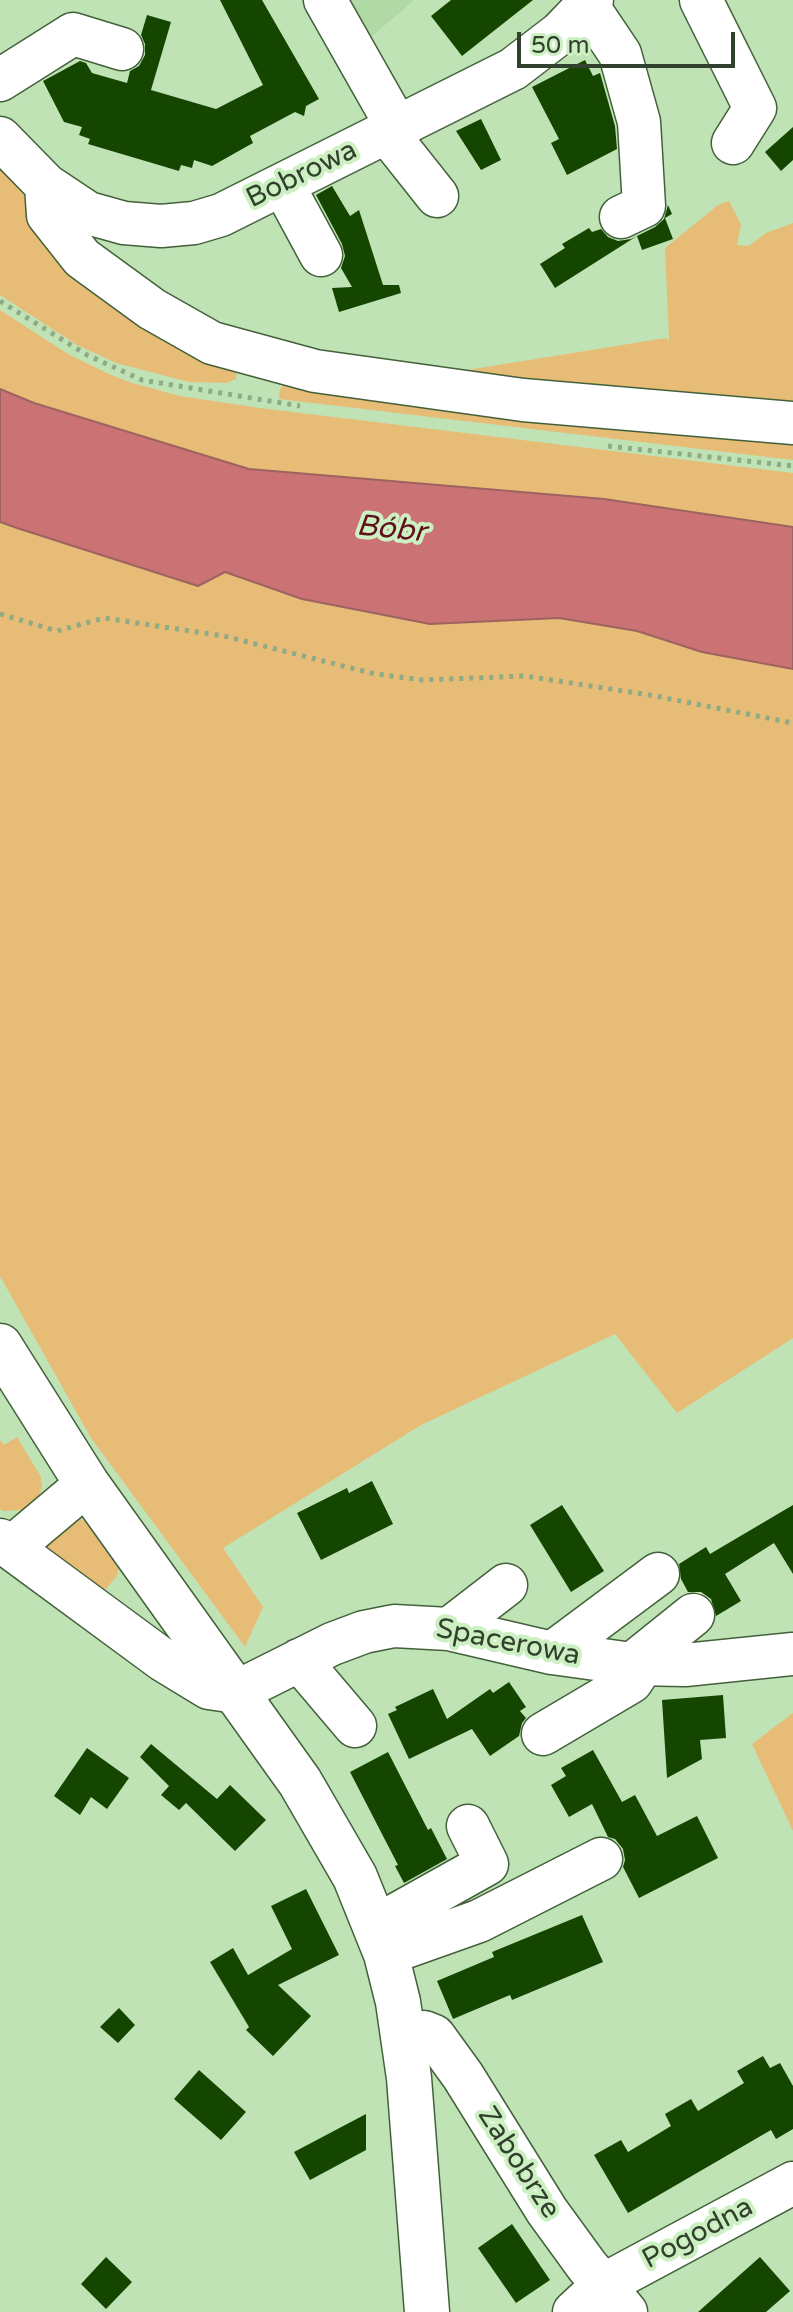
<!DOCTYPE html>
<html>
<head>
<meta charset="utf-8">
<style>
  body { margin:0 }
  #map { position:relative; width:793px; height:2312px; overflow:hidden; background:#c0e3b6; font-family:"Varela Round",sans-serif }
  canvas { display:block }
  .scale { position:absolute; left:517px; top:32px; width:218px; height:36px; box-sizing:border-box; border:4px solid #32402e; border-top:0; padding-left:10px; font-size:24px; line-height:28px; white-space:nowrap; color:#32402e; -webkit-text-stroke:6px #ccf0c2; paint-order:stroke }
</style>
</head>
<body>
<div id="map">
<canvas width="793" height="2312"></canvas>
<div class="scale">50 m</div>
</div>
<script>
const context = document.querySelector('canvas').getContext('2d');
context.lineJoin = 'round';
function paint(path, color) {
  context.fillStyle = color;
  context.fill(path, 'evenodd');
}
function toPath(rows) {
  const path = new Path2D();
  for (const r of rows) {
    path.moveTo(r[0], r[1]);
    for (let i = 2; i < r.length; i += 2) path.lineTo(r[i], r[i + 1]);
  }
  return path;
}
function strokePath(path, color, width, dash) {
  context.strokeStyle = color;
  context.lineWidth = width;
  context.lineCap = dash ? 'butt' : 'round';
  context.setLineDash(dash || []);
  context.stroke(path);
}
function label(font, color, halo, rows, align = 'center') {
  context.font = font + ' "Varela Round",sans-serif';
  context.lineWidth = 8;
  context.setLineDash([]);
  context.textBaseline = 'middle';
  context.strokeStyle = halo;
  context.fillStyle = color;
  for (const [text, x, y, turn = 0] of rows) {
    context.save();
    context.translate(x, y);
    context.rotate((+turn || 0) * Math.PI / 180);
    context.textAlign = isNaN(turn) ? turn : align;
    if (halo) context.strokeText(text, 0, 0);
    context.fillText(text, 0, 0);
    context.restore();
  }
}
const built = toPath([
  [325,0,414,0,353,53]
]);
const green = toPath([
  [0,169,7,175,12,170,237,370,236,379,227,383,189,382,116,363,77,345,0,295],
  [729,201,741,224,737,245,749,246,766,233,793,223,793,412,461,371,666,338,669,341,665,248,718,205],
  [0,310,68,354,109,374,129,382,180,396,260,408,793,473,793,527,604,499,249,469,34,403,0,389],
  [285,383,793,433,793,460,279,399,280,389],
  [0,522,17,528,224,572,302,599,430,624,559,618,637,631,702,652,793,669,793,1338,677,1413,615,1334,421,1425,223,1548,263,1607,245,1647,91,1438,0,1276],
  [17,1437,41,1477,42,1488,39,1496,22,1510,3,1511,0,1509,0,1440,4,1445],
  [70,1519,81,1519,89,1524,119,1567,117,1576,106,1589,98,1592,47,1551,47,1541],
  [793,1713,793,1831,752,1744]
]);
const water = toPath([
  [0,389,34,403,249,469,604,499,793,527,793,669,702,652,637,631,559,618,430,624,302,599,225,572,198,586,17,528,0,522,0,389]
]);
const building = toPath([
  [220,0,262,0,319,99,306,106,304,116,295,112,250,136,253,143,212,166,194,160,192,168,181,165,179,171,88,144,90,139,79,135,82,127,64,122,43,81,80,61,86,63,92,73,127,83,130,71,139,66,145,55,145,44,141,35,147,15,171,22,151,90,216,109,263,85],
  [451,0,533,0,462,56,431,16],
  [585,60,593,76,600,73,615,126,617,149,567,175,551,143,559,139,532,87],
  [481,119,501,160,481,170,456,131],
  [793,127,793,160,781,171,765,152],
  [332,186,350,216,359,210,383,285,399,285,401,293,339,312,332,288,352,287,341,268,345,256,342,244,316,195],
  [668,205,672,214,665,218,673,239,642,250,637,236,555,288,540,264,565,248,562,244,589,228,592,232,601,229,608,237,618,241,631,239,655,227,664,219],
  [372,1481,393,1524,321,1560,297,1513,347,1488,349,1493],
  [562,1505,604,1571,571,1592,530,1525],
  [793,1505,793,1574,774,1543,725,1574,741,1601,716,1616,711,1599,701,1592,688,1592,681,1579,679,1564,706,1547,710,1554],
  [509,1682,526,1707,520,1711,526,1718,522,1723,519,1736,490,1756,472,1729,409,1759,388,1714,397,1710,395,1707,433,1689,447,1719,490,1689,493,1693],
  [723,1695,726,1738,700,1740,702,1759,667,1778,662,1700],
  [151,1744,217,1799,230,1785,266,1820,235,1851,186,1803,179,1810,161,1795,169,1786,140,1757],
  [87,1748,129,1778,107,1809,91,1797,80,1815,54,1796],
  [593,1750,622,1802,635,1795,657,1836,697,1816,718,1858,639,1898,623,1867,625,1860,623,1849,615,1839,608,1837,592,1804,569,1817,551,1785,566,1776,561,1768],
  [388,1752,428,1830,431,1828,447,1859,404,1883,395,1866,398,1865,350,1772],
  [306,1889,339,1955,278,1985,311,2016,273,2056,246,2030,249,2027,210,1962,233,1948,248,1975,292,1949,271,1906],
  [582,1915,603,1962,512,2000,510,1995,453,2019,437,1981,494,1957,492,1952],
  [119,2008,135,2025,118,2043,100,2027],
  [763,2056,770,2068,780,2063,793,2086,793,2129,776,2139,771,2130,628,2213,594,2155,621,2140,628,2152,671,2126,665,2114,691,2099,698,2111,744,2083,737,2071],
  [199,2070,246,2112,221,2140,174,2099],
  [366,2114,366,2150,310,2180,294,2152],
  [512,2224,550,2280,516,2303,478,2248],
  [106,2257,132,2282,106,2309,81,2284],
  [760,2257,790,2291,766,2312,698,2312]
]);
const path = toPath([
  [0,301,87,355,142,380,300,406],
  [608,446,793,466],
  [0,614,57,631,104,618,224,636,375,674,423,680,525,676,650,695,793,723]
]);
const minor = toPath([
  [325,0,397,127],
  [701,0,755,108,733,143],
  [587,5,620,54,639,122,644,206,621,217],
  [0,80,73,34,122,49],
  [387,133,437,196],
  [0,138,46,185,88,213,124,223,161,226,194,223,221,215,513,69,560,33,592,0],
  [46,185,48,215,82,258,152,309,212,343,315,371,523,400,793,423],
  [283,185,321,255],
  [0,1540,163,1660,209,1688,236,1692,332,1644,364,1632,394,1626,449,1629,552,1653,632,1664,685,1665,793,1654],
  [11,1548,87,1484],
  [449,1629,506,1585],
  [552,1653,658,1574],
  [299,1660,355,1726],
  [632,1664,693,1615],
  [543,1734,631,1682,643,1664],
  [376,1926,487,1864,468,1826],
  [386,1954,479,1921,601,1859],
  [403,2035,424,2032,434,2036,463,2076,547,2211,587,2266,626,2312],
  [574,2312,603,2285,793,2183]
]);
const major = toPath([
  [0,1346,87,1484,300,1782,355,1877,386,1954,398,2002,409,2078,427,2312]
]);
const streetNames = [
  ["Bobrowa",302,175,-26],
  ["Spacerowa",508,1643,11],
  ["Zabobrze",518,2163,57],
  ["Pogodna",698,2234,-28]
];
const waterNames = [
  ["Bóbr",391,530,6]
];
paint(built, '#b1d9a5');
paint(green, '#e7bc76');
paint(water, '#cb7275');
strokePath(water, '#9d6360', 2);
paint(building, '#144600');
strokePath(minor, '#42613a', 45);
strokePath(major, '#42613a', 47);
strokePath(path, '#8eaa86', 5, [4, 6]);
strokePath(minor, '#fff', 42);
strokePath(major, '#fff', 44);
label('28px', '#32402e', '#ccf0c2', streetNames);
label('italic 30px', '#600f1b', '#ccf0c2', waterNames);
</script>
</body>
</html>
